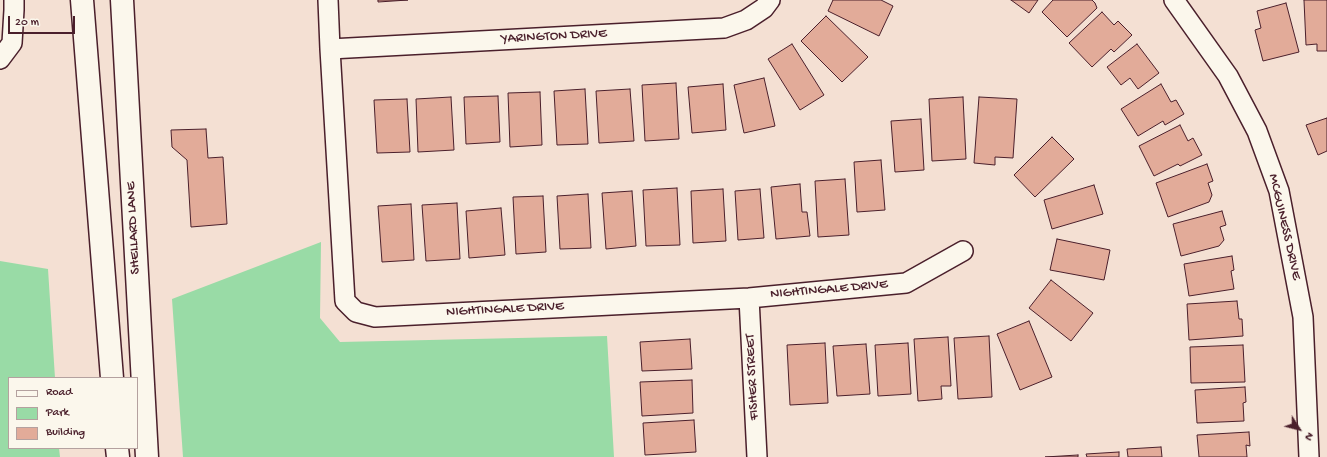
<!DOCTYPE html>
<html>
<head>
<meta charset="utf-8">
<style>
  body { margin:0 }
  #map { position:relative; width:1327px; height:457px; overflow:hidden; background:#f4e0d3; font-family:"Gochi Hand",sans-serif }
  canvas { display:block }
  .legend { position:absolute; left:8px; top:377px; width:130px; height:72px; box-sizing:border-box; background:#fbf7ec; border:1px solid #b4a19f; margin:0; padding:5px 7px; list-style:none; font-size:12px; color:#4a1f2b }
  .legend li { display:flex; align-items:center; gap:8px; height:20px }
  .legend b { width:20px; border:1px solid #b4a19f }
  .north { position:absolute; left:1279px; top:409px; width:40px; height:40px; -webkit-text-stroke:3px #fbf7ec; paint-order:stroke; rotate:126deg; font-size:11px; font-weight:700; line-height:16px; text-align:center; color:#4a1f2b }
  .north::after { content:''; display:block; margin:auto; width:14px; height:18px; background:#4a1f2b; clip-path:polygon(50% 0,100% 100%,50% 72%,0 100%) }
  .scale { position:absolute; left:8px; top:16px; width:67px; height:18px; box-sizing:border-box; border:2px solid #4a1f2b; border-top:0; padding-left:5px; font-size:12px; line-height:14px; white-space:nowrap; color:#4a1f2b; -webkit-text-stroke:3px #fbf7ec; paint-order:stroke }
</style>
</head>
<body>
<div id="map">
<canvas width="1327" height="457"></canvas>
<ul class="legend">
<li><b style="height:5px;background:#fbf7ec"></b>Road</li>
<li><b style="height:11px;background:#99dba6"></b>Park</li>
<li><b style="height:11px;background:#e2ab99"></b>Building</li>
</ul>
<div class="north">N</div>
<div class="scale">20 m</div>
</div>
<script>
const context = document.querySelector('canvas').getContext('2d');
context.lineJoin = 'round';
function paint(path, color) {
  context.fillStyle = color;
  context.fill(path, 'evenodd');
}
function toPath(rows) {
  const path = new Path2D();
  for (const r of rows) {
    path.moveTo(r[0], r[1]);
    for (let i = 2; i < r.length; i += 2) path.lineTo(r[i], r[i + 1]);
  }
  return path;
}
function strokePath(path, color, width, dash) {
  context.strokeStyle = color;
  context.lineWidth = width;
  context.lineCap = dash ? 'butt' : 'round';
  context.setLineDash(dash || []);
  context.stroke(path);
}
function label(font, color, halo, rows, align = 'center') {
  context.font = font + ' "Gochi Hand",sans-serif';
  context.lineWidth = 4;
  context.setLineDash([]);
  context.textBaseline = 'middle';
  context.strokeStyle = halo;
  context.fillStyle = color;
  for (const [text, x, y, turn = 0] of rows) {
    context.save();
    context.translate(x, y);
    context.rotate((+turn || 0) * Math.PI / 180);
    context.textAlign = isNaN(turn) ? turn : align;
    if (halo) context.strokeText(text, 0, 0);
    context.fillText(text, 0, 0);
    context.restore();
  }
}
const green = toPath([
  [321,242,320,318,340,342,607,336,614,457,183,457,172,299],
  [0,261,48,269,55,378,9,378,9,448,59,448,60,457,0,457]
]);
const building = toPath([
  [378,0,408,0,378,2,378,0],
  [833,0,881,0,893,6,879,36,828,11,833,0],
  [1011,0,1038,0,1029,13,1011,0],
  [1053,0,1092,0,1095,3,1097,8,1067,37,1042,12,1053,0],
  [1304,0,1327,0,1327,51,1317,51,1317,44,1306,45,1304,0],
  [1286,3,1299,52,1263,61,1255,30,1261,28,1257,11,1286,3],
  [1102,12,1114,25,1118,21,1132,35,1114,52,1111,49,1092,67,1069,43,1102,12],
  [826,16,868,57,842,82,801,41,826,16],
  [792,44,824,95,800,110,768,59,792,44],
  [1137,44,1159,73,1138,89,1130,78,1121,85,1107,67,1137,44],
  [764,78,775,126,744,133,734,85,764,78],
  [676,83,679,139,645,141,642,85,676,83],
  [723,84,726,130,692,133,688,87,723,84],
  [1161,84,1171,102,1176,100,1184,114,1165,125,1163,121,1138,136,1121,109,1161,84],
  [585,89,588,144,557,145,554,91,585,89],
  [630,89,634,141,599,143,596,91,630,89],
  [540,92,542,145,510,147,508,93,540,92],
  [498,96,500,142,466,144,464,97,498,96],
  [451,97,454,150,418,152,416,99,451,97],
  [963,97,966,159,932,161,929,99,963,97],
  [979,97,1017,99,1013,158,995,157,995,165,974,163,979,97],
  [407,99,410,152,377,153,374,100,407,99],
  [1327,118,1327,151,1318,155,1306,125,1327,118],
  [921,119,924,170,895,172,891,121,921,119],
  [1180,125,1188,141,1193,138,1202,155,1180,166,1178,164,1154,176,1139,146,1180,125],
  [206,129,208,158,223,157,227,224,191,227,187,160,172,147,171,130,206,129],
  [1052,137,1074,159,1035,197,1014,175,1052,137],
  [881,160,885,210,857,212,854,162,881,160],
  [1207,164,1213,181,1208,183,1212,195,1209,202,1168,217,1156,183,1207,164],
  [845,179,849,235,818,237,815,181,845,179],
  [800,184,802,212,807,212,810,236,776,239,771,187,800,184],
  [1094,185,1103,214,1052,229,1044,200,1094,185],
  [677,188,680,245,646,246,643,190,677,188],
  [723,189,726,241,693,243,691,191,723,189],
  [760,189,764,238,738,240,735,191,760,189],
  [632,191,636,246,606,249,602,193,632,191],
  [588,194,591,248,560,249,557,196,588,194],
  [543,196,546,252,516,254,513,197,543,196],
  [457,203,460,259,426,261,422,205,457,203],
  [411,204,414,260,382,262,378,206,411,204],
  [501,208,505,255,469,258,466,211,501,208],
  [1222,211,1226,225,1220,227,1224,240,1219,246,1181,256,1173,224,1222,211],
  [1057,239,1110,250,1104,280,1050,270,1057,239],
  [1232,256,1234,270,1231,271,1234,289,1189,296,1184,264,1232,256],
  [1051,280,1093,313,1071,341,1029,308,1051,280],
  [1237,301,1239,319,1242,319,1243,336,1189,340,1187,304,1237,301],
  [1029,321,1052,377,1020,390,997,334,1029,321],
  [989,336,992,397,958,399,954,338,989,336],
  [948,337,951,386,941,386,942,399,918,401,914,339,948,337],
  [690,339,692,369,642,371,640,342,690,339],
  [825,343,828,403,790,405,787,345,825,343],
  [908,343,911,394,878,396,875,345,908,343],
  [866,344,870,394,837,396,833,346,866,344],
  [1243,345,1245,382,1191,383,1190,347,1243,345],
  [692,380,693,413,642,416,640,382,692,380],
  [1245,387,1246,402,1243,403,1244,421,1197,423,1195,390,1245,387],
  [694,420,696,452,645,455,643,423,694,420],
  [1249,432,1250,446,1246,445,1247,457,1199,457,1197,435,1249,432],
  [1161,447,1162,457,1128,457,1127,449,1161,447],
  [1119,452,1119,457,1087,457,1086,454,1119,452],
  [1078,455,1078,457,1045,457,1078,455]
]);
const minor = toPath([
  [328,0,330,49,345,301,356,312,375,317,749,298,906,283,963,251],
  [1174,0,1228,76,1257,131,1279,191,1303,317,1309,457],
  [330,49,724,28,746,20,764,8,770,0],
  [0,59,12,43,14,10,14,0],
  [749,298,757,457]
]);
const secondary = toPath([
  [82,0,112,378],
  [122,0,147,457],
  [117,448,118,457]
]);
const streetNames = [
  ["YARINGTON DRIVE",554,37,-3],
  ["MCGUINESS DRIVE",1284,227,77],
  ["SHELLARD LANE",134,228,-93],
  ["NIGHTINGALE DRIVE",829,290,-5],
  ["NIGHTINGALE DRIVE",505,310,-3],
  ["FISHER STREET",753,377,-93]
];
paint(green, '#99dba6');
paint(building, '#e2ab99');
strokePath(building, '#4a1f2b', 1);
strokePath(minor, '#4a1f2b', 22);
strokePath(secondary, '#4a1f2b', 25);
strokePath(minor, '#fbf7ec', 19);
strokePath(secondary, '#fbf7ec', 22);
label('14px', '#4a1f2b', '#fbf7ec', streetNames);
</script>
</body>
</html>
